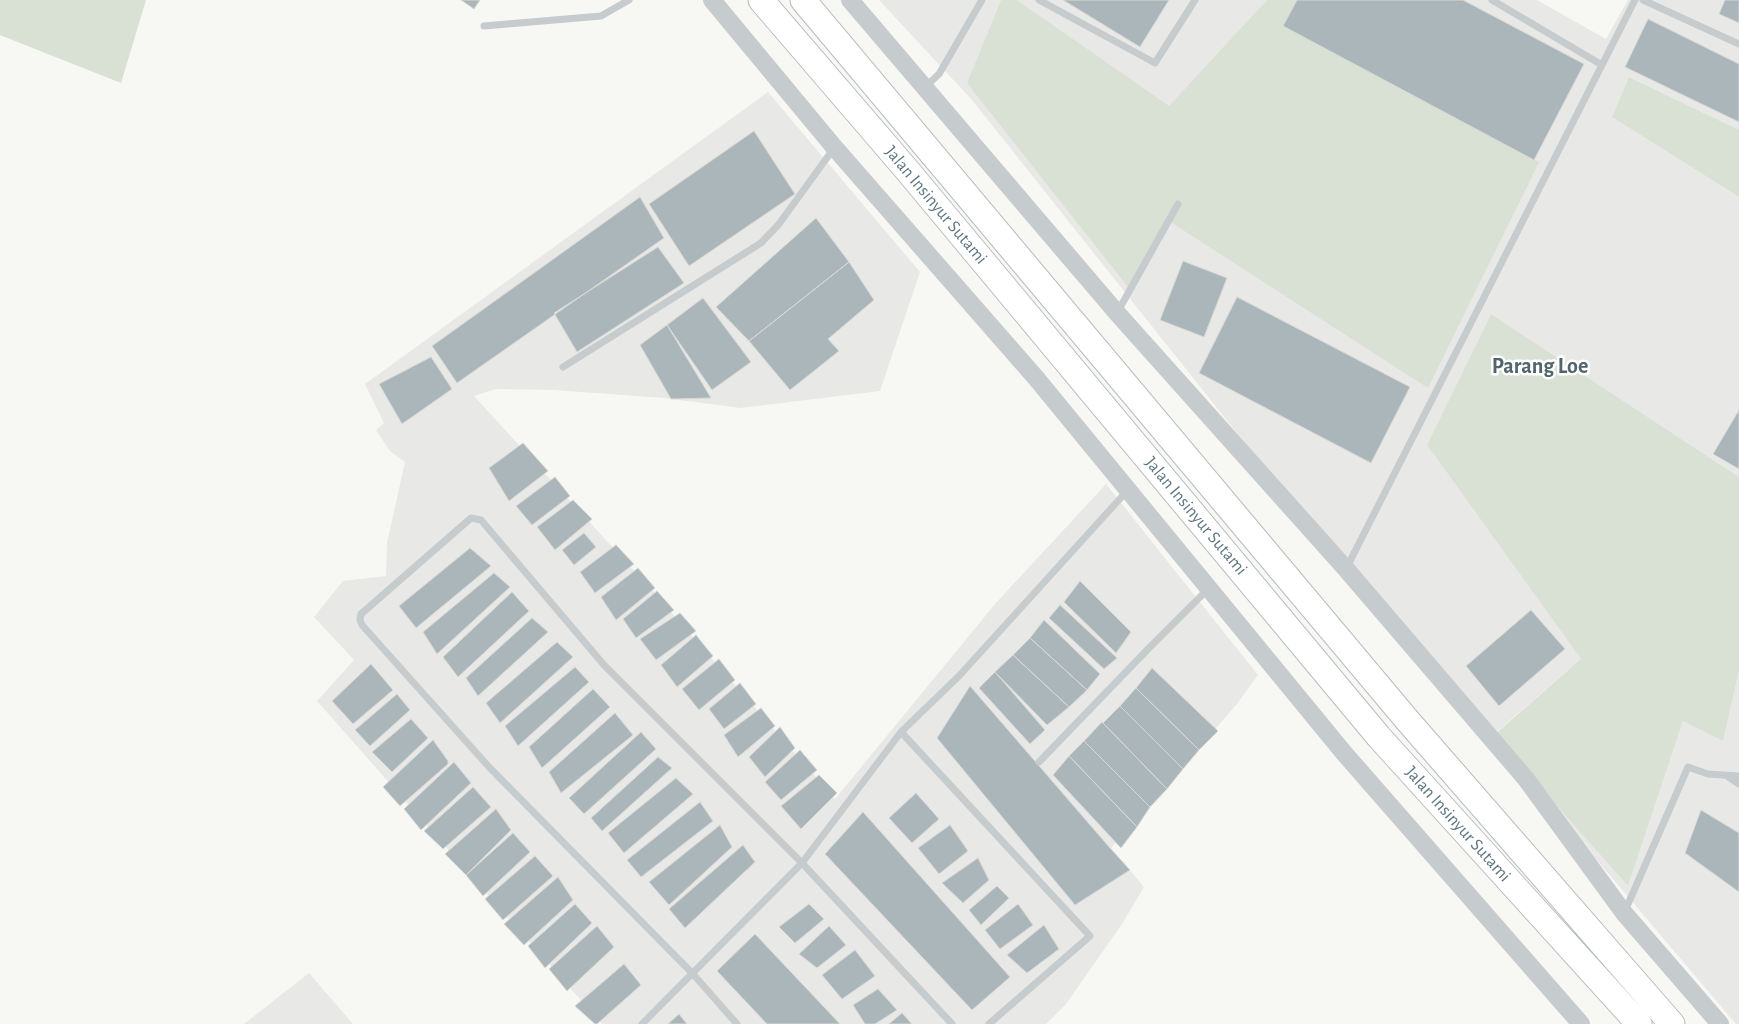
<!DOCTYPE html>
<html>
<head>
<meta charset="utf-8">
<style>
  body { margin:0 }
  canvas { display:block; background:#f7f7f3 }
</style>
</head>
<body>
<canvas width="1739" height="1024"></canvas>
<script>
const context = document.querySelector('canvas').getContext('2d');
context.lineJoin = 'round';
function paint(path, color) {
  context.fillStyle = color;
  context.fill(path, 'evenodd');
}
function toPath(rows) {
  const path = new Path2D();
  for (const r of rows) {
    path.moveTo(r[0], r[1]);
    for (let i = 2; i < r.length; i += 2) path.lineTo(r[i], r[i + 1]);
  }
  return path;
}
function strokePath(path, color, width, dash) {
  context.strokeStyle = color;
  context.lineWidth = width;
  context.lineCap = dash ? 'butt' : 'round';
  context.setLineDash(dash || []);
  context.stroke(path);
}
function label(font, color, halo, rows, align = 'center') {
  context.font = font + ' "Alegreya Sans",sans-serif';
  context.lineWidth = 5;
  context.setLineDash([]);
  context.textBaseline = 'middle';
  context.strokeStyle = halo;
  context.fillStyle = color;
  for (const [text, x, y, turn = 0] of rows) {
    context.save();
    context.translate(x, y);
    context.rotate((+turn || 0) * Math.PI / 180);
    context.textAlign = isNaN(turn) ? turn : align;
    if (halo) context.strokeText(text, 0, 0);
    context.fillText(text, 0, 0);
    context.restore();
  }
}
const built = toPath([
  [879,0,1001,0,967,83,1169,221,1299,0,1537,0,1606,39,1628,0,1739,0,1739,130,1629,77,1612,117,1739,197,1739,477,1491,314,1427,445,1581,659,1494,734,1628,886,1683,721,1723,741,1739,671,1739,1024,1736,1024,1467,707,1240,437,972,100],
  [1017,0,1267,0,1169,107],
  [768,92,920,272,880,391,741,408,664,398,554,390,496,389,474,396,649,587,835,799,995,604,1106,484,1258,675,1237,704,1111,848,1144,887,1122,924,1066,1004,1046,1024,602,1024,317,701,354,660,314,617,343,581,386,576,387,543,405,462,390,451,376,430,384,423,365,384],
  [309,973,353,1024,244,1024]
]);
const green = toPath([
  [0,0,146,0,121,83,0,35],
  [1001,0,1017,0,1169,106,1267,0,1299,0,1286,25,1539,162,1428,388,1169,221,1132,292,967,83],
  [1629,77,1739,130,1739,197,1612,117],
  [1491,314,1739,477,1739,671,1723,741,1683,721,1628,886,1494,735,1581,659,1427,445]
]);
const building = toPath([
  [461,0,480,0,474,9,461,0],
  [1063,0,1169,0,1140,47,1063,0],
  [1297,0,1463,0,1584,64,1534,160,1283,26,1297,0],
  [1725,0,1739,0,1739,23,1719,14,1725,0],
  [1648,19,1739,64,1739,122,1625,67,1648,19],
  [754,131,795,194,689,266,649,204,754,131],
  [640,197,664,238,457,383,432,346,640,197],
  [816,218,849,262,749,341,716,307,816,218],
  [658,247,684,283,577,352,554,313,658,247],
  [1183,261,1227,278,1204,337,1160,320,1183,261],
  [849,262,874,300,828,339,839,351,790,390,749,341,849,262],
  [1237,297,1410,387,1371,463,1199,373,1237,297],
  [703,298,751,362,712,390,667,325,703,298],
  [667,325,711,398,671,399,640,345,667,325],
  [431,357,452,389,402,424,379,384,431,357],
  [1739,410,1739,469,1713,454,1739,410],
  [523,443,548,471,509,501,489,468,523,443],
  [555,477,570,496,532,525,516,506,555,477],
  [573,500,592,519,555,550,537,527,573,500],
  [584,533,596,547,574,565,562,550,584,533],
  [616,545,634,564,595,593,580,572,616,545],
  [470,548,491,566,416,628,399,606,470,548],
  [638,568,655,588,616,620,601,597,638,568],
  [494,573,510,587,437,654,423,632,494,573],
  [1080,581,1131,632,1116,653,1064,602,1080,581],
  [657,591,674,610,636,638,623,619,657,591],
  [512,592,529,611,458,677,443,657,512,592],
  [1060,605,1117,658,1104,669,1049,618,1060,605],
  [1531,610,1565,649,1499,706,1466,666,1531,610],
  [680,613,696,631,656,660,640,639,680,613],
  [532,618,548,632,478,696,466,678,532,618],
  [1044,620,1100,674,1087,690,1030,638,1044,620],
  [696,635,713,656,677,687,661,665,696,635],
  [1030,638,1087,690,1069,707,1013,655,1030,638],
  [557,642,573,657,500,723,486,703,557,642],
  [1013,655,1069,707,1047,725,995,672,1013,655],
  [719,659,735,680,699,710,682,689,719,659],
  [371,664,393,690,353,724,332,701,371,664],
  [575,667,589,682,518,746,505,726,575,667],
  [1152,668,1218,731,1199,750,1136,688,1152,668],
  [995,672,1045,730,1030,744,979,688,995,672],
  [740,683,756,704,724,729,709,709,740,683],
  [970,686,1110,848,1130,870,1075,905,937,738,970,686],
  [1136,688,1199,750,1183,769,1120,706,1136,688],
  [593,689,610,707,542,768,529,747,593,689],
  [397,694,410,710,370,746,355,730,397,694],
  [1120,706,1183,769,1167,789,1103,723,1120,706],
  [761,708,775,726,738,757,724,735,761,708],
  [615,713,633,735,561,793,549,772,615,713],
  [411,719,428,738,392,772,372,752,411,719],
  [1102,722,1167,789,1150,807,1084,741,1102,722],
  [780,727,795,748,765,777,749,757,780,727],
  [641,732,656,749,584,814,569,798,641,732],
  [433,740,448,761,448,764,400,806,383,787,433,740],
  [1084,741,1150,807,1137,827,1069,756,1084,741],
  [800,750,817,770,781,800,765,782,800,750],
  [1069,756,1137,827,1121,848,1053,775,1069,756],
  [658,757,672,768,602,831,591,818,658,757],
  [454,762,471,783,421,830,404,809,454,762],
  [819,775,837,793,801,829,781,806,819,775],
  [676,778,693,794,624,853,608,833,676,778],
  [473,787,491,807,443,849,424,831,473,787],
  [916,793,939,819,912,843,889,818,916,793],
  [700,802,713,821,641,877,627,860,700,802],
  [496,809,511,830,466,875,445,854,496,809],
  [1701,810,1739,833,1739,892,1685,853,1701,810],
  [863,812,1010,977,972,1010,825,854,863,812],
  [720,825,732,847,669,905,649,882,720,825],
  [950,825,968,851,939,874,918,848,950,825],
  [513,833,530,852,483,896,466,875,513,833],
  [743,845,755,862,685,928,669,909,743,845],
  [535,856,553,876,503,920,485,899,535,856],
  [978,858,989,880,963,903,942,883,978,858],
  [558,877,573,900,524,945,504,924,558,877],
  [997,886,1009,898,981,925,969,910,997,886],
  [575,904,592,923,545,968,528,946,575,904],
  [809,904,824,919,795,943,779,927,809,904],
  [1018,904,1033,925,1000,949,985,930,1018,904],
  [1044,925,1059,949,1027,973,1007,955,1044,925],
  [597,926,614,947,567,991,549,969,597,926],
  [829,926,846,945,817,968,799,954,829,926],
  [755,934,840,1024,767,1024,717,971,755,934],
  [855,950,875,976,842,999,822,975,855,950],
  [624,964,641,985,597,1024,595,1024,575,1006,624,964],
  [878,989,897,1010,875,1024,865,1024,853,1005,878,989],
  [902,1013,912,1024,889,1024,902,1013],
  [679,1014,687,1024,668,1024,679,1014]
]);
const service = toPath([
  [1039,0,1155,63,1195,0],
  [1492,0,1602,65],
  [1643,0,1739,44],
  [484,26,601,16,629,0],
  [925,87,939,74,982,0],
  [1117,313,1178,204],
  [563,367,761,243,779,224,834,148],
  [1346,569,1635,0],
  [901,732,1090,936,989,1024],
  [1039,762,1149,648,1208,589],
  [1727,776,1739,784],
  [1625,911,1688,767,1708,774,1739,776],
  [642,1024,802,863,901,732,959,676,1127,491],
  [737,1024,693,974,489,767,362,625,360,620,361,614,471,518,481,520,604,665,802,863,952,1024]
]);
const tertiary = toPath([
  [712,0,834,147,1036,378,1344,753,1581,1024],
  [850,0,1117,313,1346,569,1526,779,1624,913,1720,1024]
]);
const motorway = toPath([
  [761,0,907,170,1379,737,1639,1024],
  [803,0,1408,721,1672,1024]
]);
const streetNames = [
  ["Jalan Insinyur Sutami",936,205,50],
  ["Jalan Insinyur Sutami",1196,516,50],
  ["Jalan Insinyur Sutami",1458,824,48]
];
const districtNames = [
  ["Parang Loe",1540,366]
];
paint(built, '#e8e8e7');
paint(green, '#d9e0d4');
paint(building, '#aab6b9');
strokePath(building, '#d9d8d6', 1);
strokePath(motorway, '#b8bdbf', 27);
strokePath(service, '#c6cbcd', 7);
strokePath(tertiary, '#c6cbcd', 18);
strokePath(motorway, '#fff', 25);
label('18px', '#5f7781', '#fff', streetNames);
label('bold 22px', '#52646c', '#fff', districtNames);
</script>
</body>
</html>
